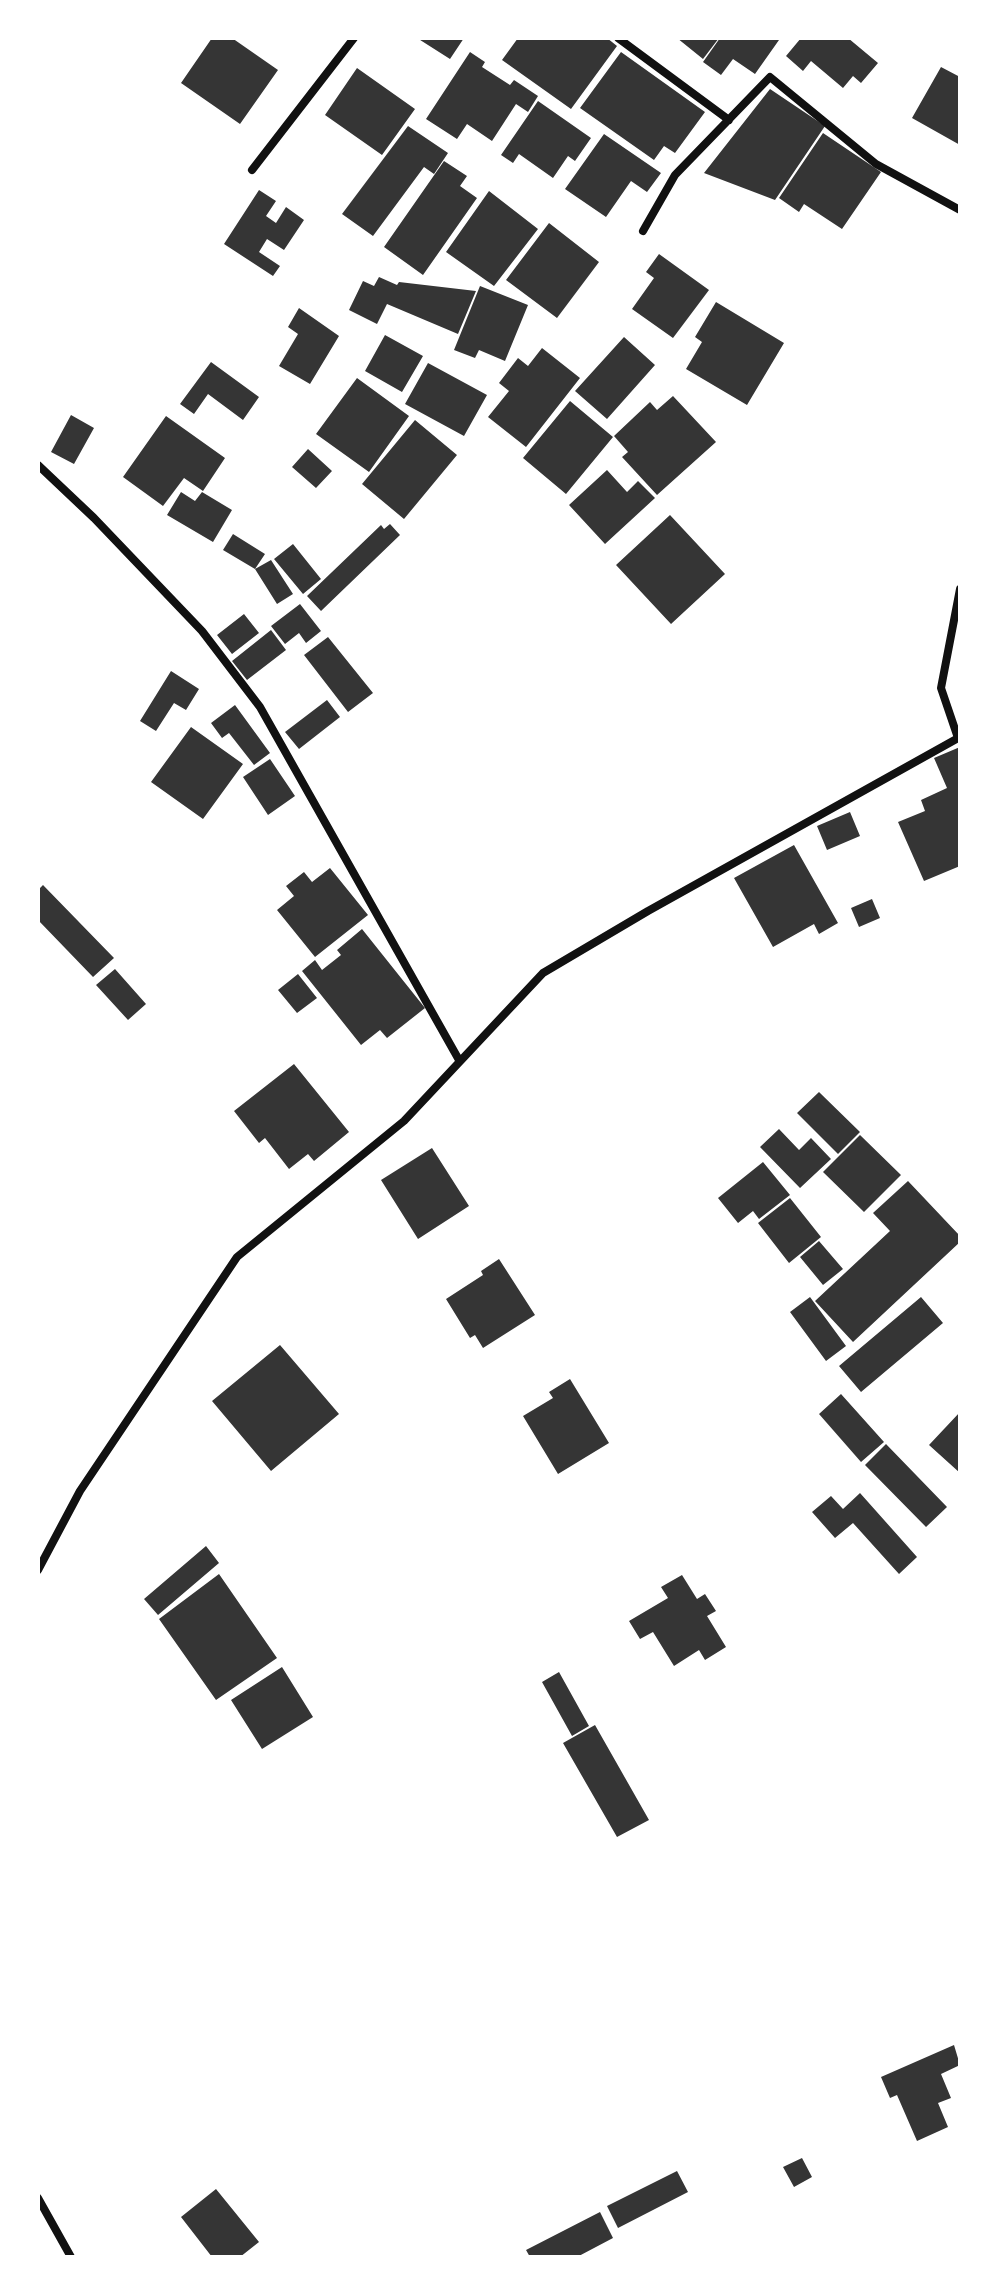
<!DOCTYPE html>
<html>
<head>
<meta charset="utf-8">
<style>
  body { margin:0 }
  #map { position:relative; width:998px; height:2295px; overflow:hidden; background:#fff; font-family:Rubik,sans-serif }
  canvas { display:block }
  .frame { position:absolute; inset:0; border:40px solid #fff; pointer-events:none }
</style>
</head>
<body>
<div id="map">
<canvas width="998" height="2295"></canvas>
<div class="frame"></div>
</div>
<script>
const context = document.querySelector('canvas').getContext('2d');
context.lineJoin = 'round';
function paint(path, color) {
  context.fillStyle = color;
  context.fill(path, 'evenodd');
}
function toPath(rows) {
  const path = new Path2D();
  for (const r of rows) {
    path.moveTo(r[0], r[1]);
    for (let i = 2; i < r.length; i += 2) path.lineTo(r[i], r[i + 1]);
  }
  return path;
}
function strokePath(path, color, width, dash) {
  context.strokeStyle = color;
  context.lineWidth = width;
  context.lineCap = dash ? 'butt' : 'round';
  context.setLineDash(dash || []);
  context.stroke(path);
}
const building = toPath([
  [212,38,232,38,278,70,240,124,181,83],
  [417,38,464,38,450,59],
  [518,38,607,38,617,46,571,109,502,60],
  [677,38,719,38,703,59],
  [775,38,779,40,755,74,733,59,721,75,703,62,720,38],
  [801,38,848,38,878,63,861,83,853,76,843,88,811,61,803,71,786,56],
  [470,52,485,62,482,67,510,85,514,80,538,96,528,112,516,104,492,141,467,124,457,139,426,119],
  [621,52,705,112,675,153,664,146,654,160,580,108],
  [941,67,960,77,960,145,912,118],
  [357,68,415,109,382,155,325,115],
  [770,89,825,126,775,200,704,173],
  [538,101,591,138,575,161,568,156,553,178,519,154,513,163,501,155],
  [408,126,448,153,434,174,424,167,373,236,342,214],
  [823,133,881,172,842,229,804,204,799,212,779,198],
  [604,134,661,173,647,192,631,181,606,217,565,189],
  [444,161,467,176,460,186,477,198,423,275,384,247],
  [259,190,276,201,266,216,276,223,286,207,304,220,284,250,267,239,259,252,280,266,273,276,224,244],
  [489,191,538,229,494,286,446,252],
  [549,223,599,262,557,318,506,280],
  [659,254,709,290,673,338,632,309,654,278,646,272],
  [379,277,397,285,399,282,476,291,458,334,387,304,377,324,349,310,363,281,374,286],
  [480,286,528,305,505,361,479,350,475,358,454,350],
  [716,302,784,343,747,405,686,369,702,342,695,337],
  [299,308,339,336,310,384,279,366,298,334,288,327],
  [385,335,423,356,402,392,365,371],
  [624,337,655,365,607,419,575,391],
  [542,348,580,378,526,447,488,417,509,391,499,383,518,358,528,366],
  [211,362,259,397,243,420,208,394,194,414,180,404],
  [428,363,487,395,464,436,405,404],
  [357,378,409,416,369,472,316,434],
  [673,396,716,442,657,495,622,457,628,452,614,436,650,402,657,410],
  [570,401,613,437,566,494,523,458],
  [71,415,94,428,74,464,51,452],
  [166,416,225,458,203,491,184,478,163,506,123,477],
  [415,420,457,455,404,519,362,484],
  [308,449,332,471,316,488,292,467],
  [607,470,627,492,638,481,655,498,605,544,569,505],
  [181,492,195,501,202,492,232,510,213,542,167,515],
  [670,515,725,574,671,624,616,565],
  [390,524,400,535,321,611,307,596,381,525,384,529],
  [233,534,265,554,255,569,271,560,293,594,277,604,255,569,223,550],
  [293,544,321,579,303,594,274,559],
  [300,604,321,631,306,643,299,633,285,644,271,626],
  [244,614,259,633,232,654,217,635],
  [271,630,286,650,247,680,232,661],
  [328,637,373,693,348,712,304,655],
  [171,671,199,689,186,710,174,703,156,731,140,721],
  [327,700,340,717,299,749,285,732],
  [235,705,270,753,254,765,229,733,222,738,211,723],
  [191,727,243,764,203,819,151,782],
  [960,747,960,866,924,881,898,822,925,811,921,800,947,788,934,758],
  [270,759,295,796,268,815,243,777],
  [850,812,860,836,827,850,817,826],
  [794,845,838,923,819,934,814,924,773,947,734,878],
  [330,868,368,915,315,957,277,910,294,896,286,886,304,872,312,882],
  [43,885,114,958,93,977,38,920,38,890],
  [872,899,880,918,859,927,851,908],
  [362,929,425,1008,387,1038,380,1030,361,1045,302,971,315,960,322,970,341,955,337,950],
  [115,969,146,1004,128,1020,96,985],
  [298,974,317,998,297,1013,278,990],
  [294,1064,349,1132,314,1161,308,1154,289,1169,265,1138,259,1143,234,1111],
  [819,1092,860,1132,838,1154,797,1113],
  [779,1129,799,1150,811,1138,831,1159,800,1188,760,1147],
  [860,1135,901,1175,864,1212,823,1172],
  [432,1148,469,1206,418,1239,381,1180],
  [763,1162,790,1195,759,1219,753,1211,738,1223,718,1198],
  [908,1181,960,1236,960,1242,853,1342,815,1301,890,1231,873,1213],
  [790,1198,821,1237,789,1263,758,1223],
  [819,1241,843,1269,823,1285,800,1257],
  [499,1259,535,1315,483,1348,475,1335,470,1338,446,1299,483,1275,481,1271],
  [810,1297,846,1346,826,1361,790,1312],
  [921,1297,943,1323,861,1392,839,1366],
  [280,1345,339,1414,271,1471,212,1401],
  [570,1379,609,1443,558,1474,523,1416,553,1398,549,1392],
  [841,1394,884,1442,861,1462,819,1414],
  [960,1412,960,1473,929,1445],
  [886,1444,947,1507,926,1527,865,1465],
  [860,1493,917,1557,899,1574,853,1523,835,1538,812,1512,831,1496,843,1509],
  [206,1546,219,1563,158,1615,144,1599],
  [219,1574,277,1658,216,1700,159,1619],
  [682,1575,697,1599,705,1594,716,1611,707,1616,726,1647,705,1660,699,1650,674,1666,653,1632,640,1639,629,1621,668,1598,661,1587],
  [282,1667,313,1717,262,1749,231,1700],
  [559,1672,589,1726,572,1736,542,1682],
  [595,1725,649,1820,617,1837,563,1743],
  [954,2045,960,2065,941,2074,951,2098,938,2103,948,2127,917,2141,897,2095,890,2098,881,2077],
  [802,2158,812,2177,794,2187,783,2167],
  [677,2171,688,2192,618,2228,607,2206],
  [216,2189,259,2242,240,2257,212,2257,181,2217],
  [600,2212,613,2238,577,2257,530,2257,526,2250]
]);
const minor = toPath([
  [618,38,729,120],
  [252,170,354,38],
  [643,231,675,175,770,77,876,164,960,210],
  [38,465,94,518,202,631,260,707,459,1060],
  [958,738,941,688,960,589],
  [38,1570,80,1491,237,1257,404,1121,543,973,648,911,960,737],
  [38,2198,71,2257]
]);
paint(building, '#353535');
strokePath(minor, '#111', 8);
</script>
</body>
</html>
